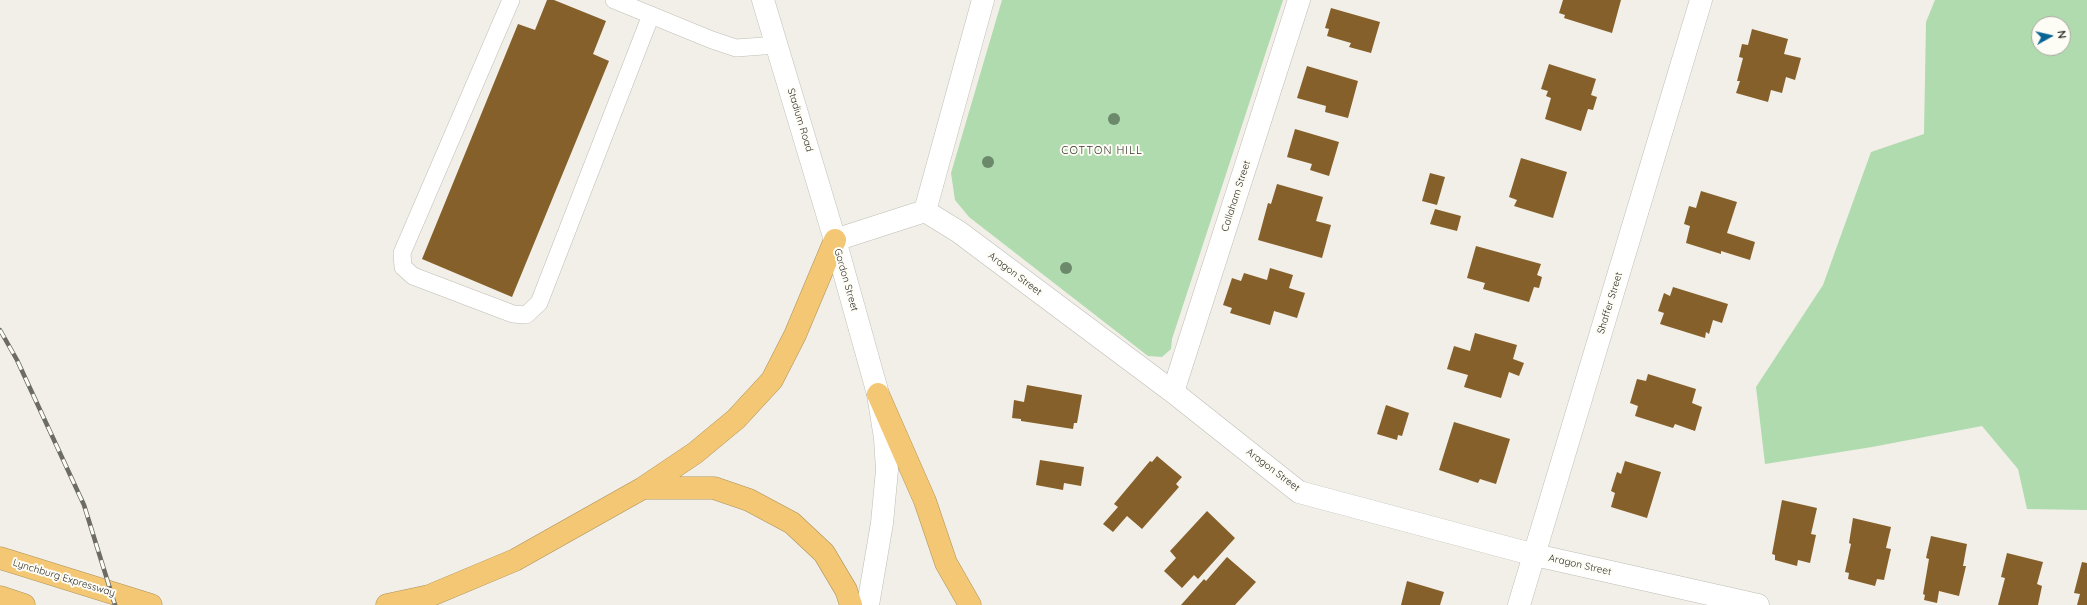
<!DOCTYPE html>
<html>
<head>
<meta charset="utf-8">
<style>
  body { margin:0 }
  #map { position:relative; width:2087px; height:605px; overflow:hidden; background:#f1efe7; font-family:Quicksand,sans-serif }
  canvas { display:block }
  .north { position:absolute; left:2031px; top:16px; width:40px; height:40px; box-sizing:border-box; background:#fefdf5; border:1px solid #aaa9a3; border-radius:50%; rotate:82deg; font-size:11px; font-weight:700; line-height:16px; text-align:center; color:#2c2c29 }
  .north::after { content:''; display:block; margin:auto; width:14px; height:18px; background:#076494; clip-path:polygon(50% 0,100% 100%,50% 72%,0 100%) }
</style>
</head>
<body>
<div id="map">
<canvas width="2087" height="605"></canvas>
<div class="north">N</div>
</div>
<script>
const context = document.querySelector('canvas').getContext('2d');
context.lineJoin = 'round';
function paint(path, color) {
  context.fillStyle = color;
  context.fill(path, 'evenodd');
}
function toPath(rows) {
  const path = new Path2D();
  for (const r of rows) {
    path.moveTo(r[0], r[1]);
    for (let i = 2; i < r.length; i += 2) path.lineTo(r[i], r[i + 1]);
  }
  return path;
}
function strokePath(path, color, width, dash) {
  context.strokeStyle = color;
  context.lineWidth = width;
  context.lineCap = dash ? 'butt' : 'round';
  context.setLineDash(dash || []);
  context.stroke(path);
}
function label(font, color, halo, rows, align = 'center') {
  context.font = font + ' Quicksand,sans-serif';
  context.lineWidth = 4;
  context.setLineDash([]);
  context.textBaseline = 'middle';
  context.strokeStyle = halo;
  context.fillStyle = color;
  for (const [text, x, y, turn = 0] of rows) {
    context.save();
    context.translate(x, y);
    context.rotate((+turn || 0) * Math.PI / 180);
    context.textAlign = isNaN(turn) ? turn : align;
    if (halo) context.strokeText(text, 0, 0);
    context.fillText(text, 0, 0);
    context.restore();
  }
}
const green = toPath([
  [1002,0,1283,0,1172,339,1171,349,1162,357,1148,356,969,217,955,200,951,173],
  [1935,0,2087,0,2087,510,2027,509,2018,469,1982,426,1872,447,1765,464,1756,387,1823,285,1871,152,1924,134,1926,22],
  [2039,24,2063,24,2063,48,2039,48]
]);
const building = toPath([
  [547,0,554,0,606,21,593,54,609,61,512,297,422,259,518,24,535,30],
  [1563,0,1621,0,1612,33,1564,18,1565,15,1559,13],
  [1331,8,1380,22,1371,53,1349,47,1351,43,1327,36,1329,29,1325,28],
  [1752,29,1788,39,1784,54,1801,58,1795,80,1786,77,1782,93,1771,90,1768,102,1736,93,1740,81,1737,81,1743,58,1739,57,1742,44,1748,45],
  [1549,64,1596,79,1591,95,1597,97,1593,110,1588,109,1581,131,1545,119,1551,98,1546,96,1548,91,1541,89],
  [1307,66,1358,81,1348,118,1325,112,1326,106,1297,98],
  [1295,129,1339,142,1329,176,1310,170,1312,164,1287,157],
  [1521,158,1567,172,1553,218,1514,206,1517,200,1509,197],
  [1430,173,1445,177,1437,205,1422,201],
  [1277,184,1323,197,1316,221,1331,225,1322,258,1258,240,1268,203,1271,204],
  [1701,191,1737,202,1727,233,1755,242,1750,260,1721,251,1721,254,1686,243,1690,226,1684,224,1689,206,1696,208],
  [1435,209,1461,216,1457,231,1430,224],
  [1476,246,1541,264,1537,275,1542,277,1539,288,1534,287,1529,302,1483,289,1485,283,1467,278],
  [1270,268,1293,275,1289,288,1305,293,1297,318,1274,311,1270,325,1230,313,1232,308,1223,305,1232,278,1241,281,1244,273,1267,280],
  [1673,287,1728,304,1722,323,1713,320,1709,334,1706,332,1705,338,1660,324,1664,313,1658,311,1664,293,1670,296],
  [1475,333,1517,345,1513,359,1524,363,1519,376,1509,372,1501,398,1464,387,1468,375,1447,369,1454,346,1470,351],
  [1648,374,1696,389,1692,403,1702,407,1695,431,1675,424,1673,428,1635,416,1638,406,1630,403,1637,379,1646,381],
  [1027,385,1082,395,1077,423,1074,423,1073,429,1021,421,1021,419,1012,418,1014,400,1024,402],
  [1386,405,1409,413,1402,436,1398,435,1397,440,1377,434],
  [1454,422,1510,439,1496,484,1480,479,1478,483,1439,470],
  [1157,456,1182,477,1176,484,1179,487,1142,529,1127,516,1113,532,1103,524,1118,507,1114,504,1150,461,1152,462],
  [1040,460,1084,467,1081,486,1064,483,1063,490,1036,485],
  [1625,461,1661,472,1647,518,1611,507,1615,493,1611,491,1617,472,1621,474],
  [1782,500,1817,508,1811,534,1816,535,1810,563,1798,560,1797,566,1775,560,1775,555,1772,554],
  [1207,511,1235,538,1198,579,1194,575,1182,588,1164,571,1176,558,1170,551],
  [1853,518,1891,527,1886,548,1891,549,1884,580,1877,579,1875,586,1848,579,1849,573,1845,572,1851,544,1849,543],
  [1931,536,1967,544,1963,566,1966,566,1959,596,1939,591,1937,603,1924,600,1925,595,1923,594,1929,559,1926,558],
  [2007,553,2043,562,2037,584,2042,586,2038,605,1998,605,2005,578,2001,577],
  [1227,557,1256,582,1235,605,1181,605,1204,579,1206,581],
  [2082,562,2087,563,2087,605,2077,605,2080,594,2074,593],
  [1407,581,1444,592,1440,605,1401,605]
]);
const lane = toPath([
  [511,0,402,253,403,267,413,276,513,314,526,315,539,303,651,15],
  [614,0,712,40,736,48,777,45]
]);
const street = toPath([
  [925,211,959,232,1173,392,1299,492,1535,555,1758,605],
  [835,240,925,211,983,0],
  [1173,392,1299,0],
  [1519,605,1701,0]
]);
const secondary = toPath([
  [763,0,835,240,878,394,885,438,887,470,882,523,868,605]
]);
const highway = toPath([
  [878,394,925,501,946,563,970,605],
  [643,488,714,488,749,500,792,523,824,553,846,590,851,605],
  [0,558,151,605],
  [0,597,24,605],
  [387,605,429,596,515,560,643,488,695,453,736,419,772,380,795,335,835,240]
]);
const rail = toPath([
  [0,330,17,360,84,505,115,605]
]);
const trees = [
  [1114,119],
  [988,162],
  [1066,268]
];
const streetNames = [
  ["Stadium Road",800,120,73],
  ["Callaham Street",1236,196,-72],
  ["Aragon Street",1015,274,37],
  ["Gordon Street",846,280,74],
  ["Shaffer Street",1610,303,-73],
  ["Aragon Street",1273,470,37],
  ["Aragon Street",1580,565,13],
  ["Lynchburg Expressway",64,578,17]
];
const neighbourhoodNames = [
  ["COTTON HILL",1102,151]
];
paint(green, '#afdbae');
paint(building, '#86602b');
strokePath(lane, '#bebdb5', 18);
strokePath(street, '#bebdb5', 23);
strokePath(secondary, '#bebdb5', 23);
strokePath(highway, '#ad915a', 23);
strokePath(lane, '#fff', 17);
strokePath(street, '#fff', 22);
strokePath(secondary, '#fff', 22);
strokePath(highway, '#f3c774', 22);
strokePath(rail, '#6c6b66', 4.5);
strokePath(rail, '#fefdf5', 3, [9]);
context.fillStyle = '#6c896b';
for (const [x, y] of trees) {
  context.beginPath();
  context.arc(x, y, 6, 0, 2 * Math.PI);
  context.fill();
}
label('10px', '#2c2c29', '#fefdf5', streetNames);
context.letterSpacing = '1px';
label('11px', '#36352f', '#fefdf5', neighbourhoodNames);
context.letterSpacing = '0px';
</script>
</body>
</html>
